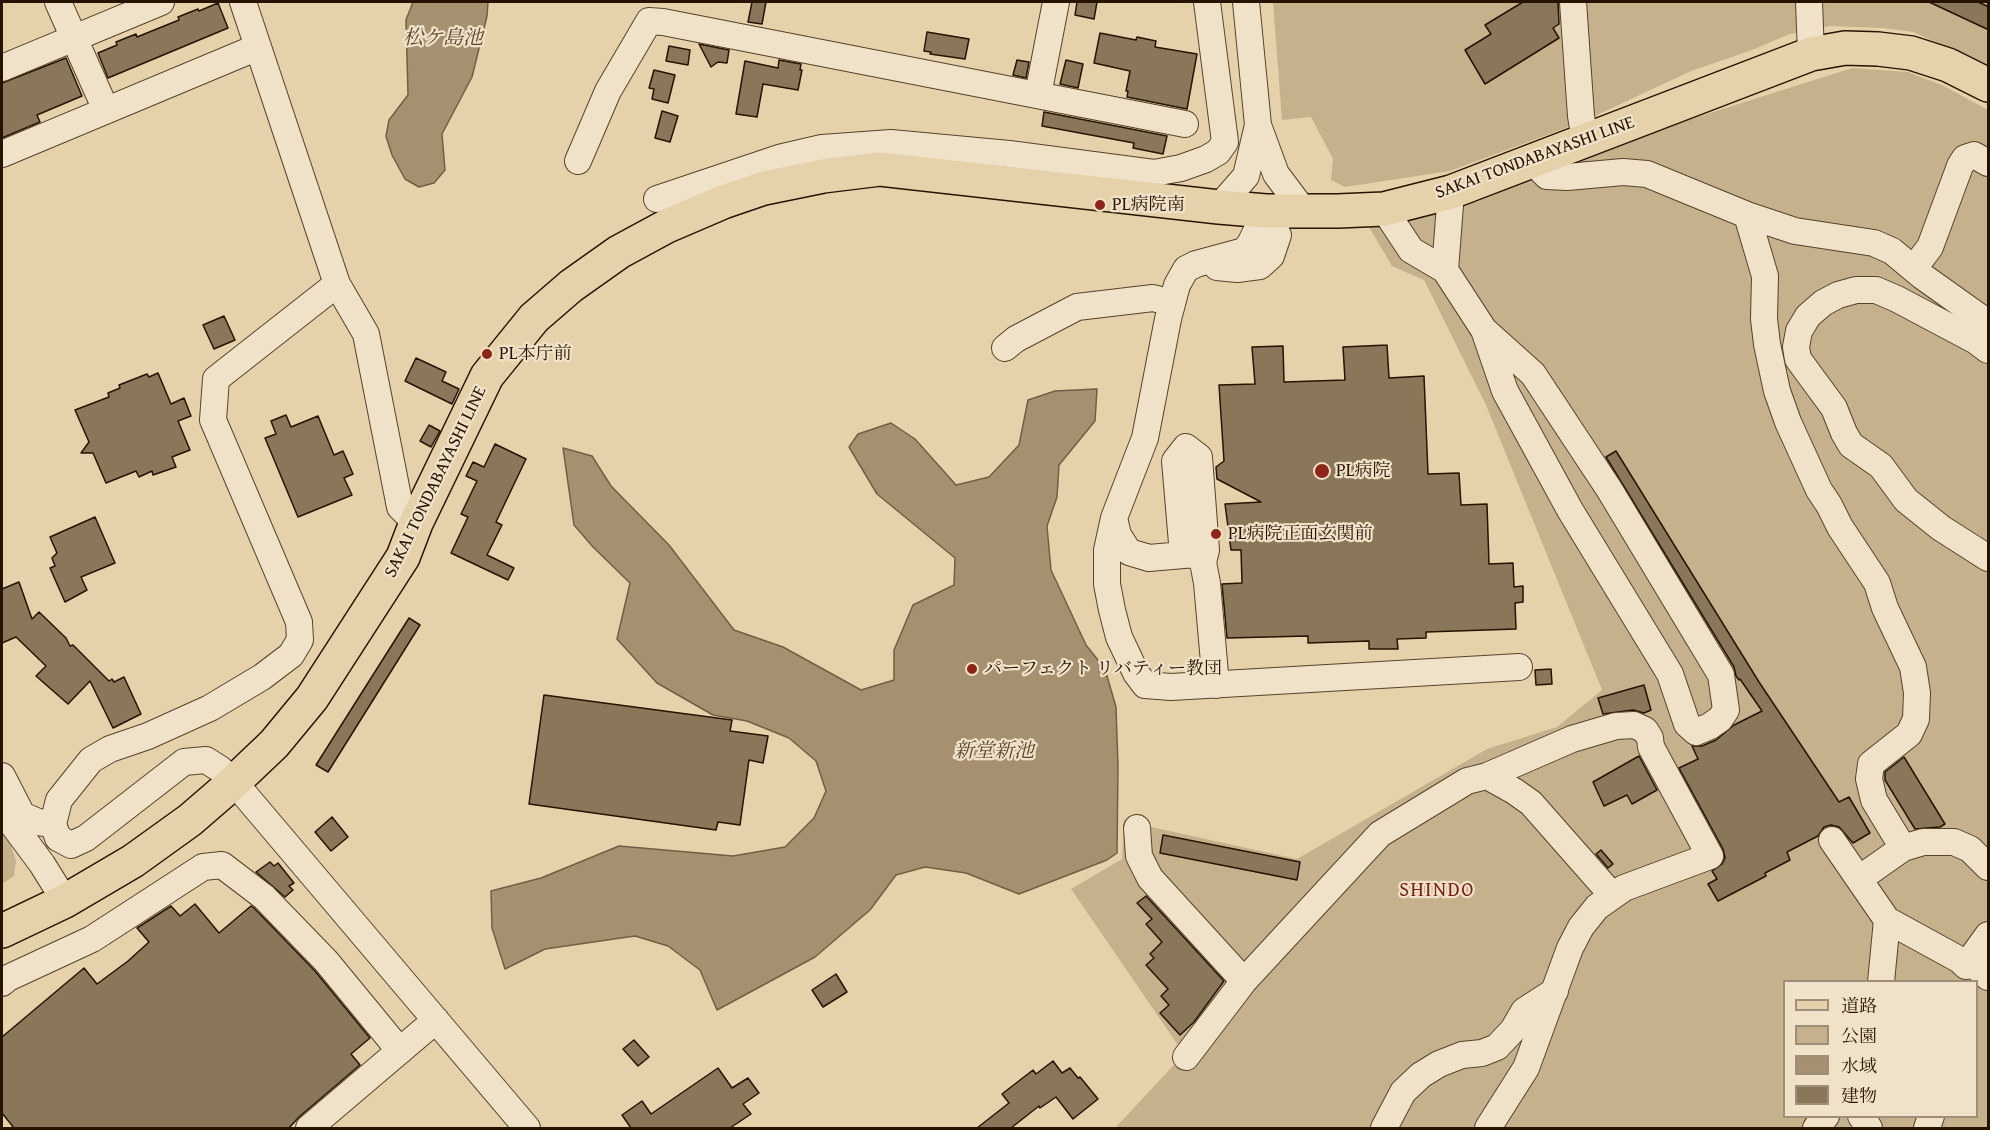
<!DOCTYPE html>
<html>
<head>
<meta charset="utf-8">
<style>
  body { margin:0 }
  #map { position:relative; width:1990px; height:1130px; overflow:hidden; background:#e6d2aa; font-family:"Gentium Book Plus","Noto Serif JP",serif }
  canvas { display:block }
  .frame { position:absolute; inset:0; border:3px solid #261300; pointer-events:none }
  .legend { position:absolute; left:1783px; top:980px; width:195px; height:138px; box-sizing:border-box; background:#efe2c8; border:2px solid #9f8f78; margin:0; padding:8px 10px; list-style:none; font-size:18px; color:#261300 }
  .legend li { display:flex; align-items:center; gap:12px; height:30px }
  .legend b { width:30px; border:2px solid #9f8f78 }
</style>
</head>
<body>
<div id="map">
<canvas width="1990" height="1130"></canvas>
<div class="frame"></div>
<ul class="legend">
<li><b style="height:8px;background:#e6d2aa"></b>道路</li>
<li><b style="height:16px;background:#c5b28d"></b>公園</li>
<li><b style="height:16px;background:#a59170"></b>水域</li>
<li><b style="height:16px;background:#8a7658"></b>建物</li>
</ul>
</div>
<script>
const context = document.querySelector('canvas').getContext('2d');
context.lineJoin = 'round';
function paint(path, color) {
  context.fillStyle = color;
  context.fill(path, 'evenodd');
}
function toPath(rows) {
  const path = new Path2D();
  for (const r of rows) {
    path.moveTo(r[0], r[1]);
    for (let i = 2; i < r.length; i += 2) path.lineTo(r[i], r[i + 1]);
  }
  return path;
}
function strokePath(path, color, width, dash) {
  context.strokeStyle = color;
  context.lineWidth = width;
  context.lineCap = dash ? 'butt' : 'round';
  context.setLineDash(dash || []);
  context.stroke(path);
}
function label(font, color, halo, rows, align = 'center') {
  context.font = font + ' "Gentium Book Plus","Noto Serif JP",serif';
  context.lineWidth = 4.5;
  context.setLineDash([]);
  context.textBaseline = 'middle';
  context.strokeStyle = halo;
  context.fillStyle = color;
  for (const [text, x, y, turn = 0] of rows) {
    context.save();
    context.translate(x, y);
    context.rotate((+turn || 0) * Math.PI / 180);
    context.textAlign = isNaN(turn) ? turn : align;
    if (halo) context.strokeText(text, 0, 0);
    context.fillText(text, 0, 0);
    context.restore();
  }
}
const green = toPath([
  [1273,2,1988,2,1988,66,1913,32,1883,28,1830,26,1790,34,1752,50,1691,71,1582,122,1450,171,1345,187,1331,180,1333,159,1311,117,1282,120],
  [1852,68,1908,72,1944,86,1988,110,1988,1128,1115,1128,1184,1054,1071,889,1122,859,1124,821,1297,859,1487,749,1557,727,1602,690,1486,405,1424,280,1392,266,1367,224,1479,201,1606,146],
  [1784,982,1976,982,1976,1116,1784,1116],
  [2,761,15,785,5,827,16,861,14,876,2,884]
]);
const water = toPath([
  [413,2,488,2,487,16,472,77,442,134,445,170,434,183,419,187,405,179,392,155,386,136,389,120,408,95,406,20,413,2],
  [1097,389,1095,421,1059,465,1057,497,1047,526,1051,570,1086,645,1105,669,1116,707,1118,766,1117,853,1107,860,1019,894,966,873,925,867,896,875,870,910,815,957,717,1010,700,970,668,946,635,936,545,949,505,969,492,928,491,891,541,878,619,846,733,856,785,847,814,818,826,791,816,761,789,738,747,721,713,715,657,683,617,639,630,583,593,547,574,525,563,448,592,456,611,486,669,545,734,630,783,647,861,690,894,680,894,650,913,605,954,585,955,558,877,494,849,447,858,434,891,423,915,439,956,485,989,477,1019,445,1028,400,1055,391,1097,389]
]);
const building = toPath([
  [752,2,766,2,762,24,748,22,752,2],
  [1077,2,1097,2,1094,19,1075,15,1077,2],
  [1523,2,1558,2,1559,24,1553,28,1559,38,1485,84,1465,50,1491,34,1485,25,1523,2],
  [1929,2,1978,2,1989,7,1989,30,1929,2],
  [218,3,228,28,108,78,98,53,117,45,116,42,136,34,137,37,179,20,178,17,198,9,199,11,218,3],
  [927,32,969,39,965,59,930,54,931,52,924,51,927,32],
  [1100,33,1136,40,1137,37,1156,41,1155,47,1197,54,1187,109,1127,97,1128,91,1126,91,1130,71,1094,63,1100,33],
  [699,44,729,50,727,63,718,62,711,67,699,44],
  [669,46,690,50,688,65,666,61,669,46],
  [66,58,82,96,37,115,40,122,2,138,2,83,66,58],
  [779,60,801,64,800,70,802,70,798,90,763,84,757,117,736,114,745,61,778,68,779,60],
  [1017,60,1029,62,1026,78,1013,75,1017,60],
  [1066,60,1083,64,1078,88,1060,84,1066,60],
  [654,70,675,75,668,103,652,99,654,89,649,88,654,70],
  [662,111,678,116,670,142,655,138,662,111],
  [1044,112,1167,136,1163,154,1133,148,1134,143,1042,126,1044,112],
  [224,316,235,340,214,349,203,325,224,316],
  [1387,345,1389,378,1424,376,1428,474,1459,473,1461,505,1487,504,1489,564,1513,563,1514,587,1523,586,1523,602,1515,603,1516,629,1426,632,1426,638,1397,639,1398,649,1369,649,1369,641,1308,643,1308,636,1227,638,1222,584,1242,583,1241,550,1231,550,1225,504,1261,502,1217,479,1216,467,1224,461,1219,385,1255,384,1252,347,1283,346,1284,382,1345,380,1343,347,1387,345],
  [416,358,446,372,442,381,459,389,452,404,405,381,416,358],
  [158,373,171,404,184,398,191,416,178,421,190,450,172,457,176,467,153,475,152,471,139,477,136,471,106,483,93,453,81,453,89,442,75,410,109,397,108,393,120,388,119,385,147,374,149,377,158,373],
  [286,415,291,427,318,416,334,455,343,451,353,474,344,478,352,495,298,517,265,438,276,434,271,421,286,415],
  [429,425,440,431,431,447,420,441,429,425],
  [495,444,526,459,496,522,502,525,487,555,514,568,508,580,451,553,468,517,461,514,477,481,466,476,473,462,484,467,495,444],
  [1616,451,1759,682,1839,802,1849,797,1870,833,1853,843,1839,827,1831,825,1824,827,1818,836,1787,852,1790,860,1765,873,1766,876,1718,901,1708,884,1717,879,1712,871,1722,864,1725,858,1723,849,1679,768,1698,759,1692,746,1702,746,1716,740,1734,725,1762,711,1740,679,1739,680,1736,676,1734,667,1606,457,1616,451],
  [95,517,115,563,81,577,87,590,65,602,50,568,55,566,52,558,57,553,50,537,95,517],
  [19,582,32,619,39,612,66,638,70,646,73,645,109,681,112,679,114,682,124,677,141,714,113,728,90,681,68,704,36,676,46,666,16,637,2,643,2,589,19,582],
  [409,618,420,625,328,772,316,765,409,618],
  [1551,669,1552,684,1536,685,1535,670,1551,669],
  [1644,685,1651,710,1644,713,1633,710,1603,714,1598,698,1644,685],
  [544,695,732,720,730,731,768,736,763,763,749,760,740,825,718,822,716,830,529,804,544,695],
  [1639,756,1657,790,1632,804,1627,795,1604,806,1593,782,1639,756],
  [1904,757,1945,824,1940,827,1915,829,1885,780,1885,772,1904,757],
  [332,817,348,837,331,851,315,832,332,817],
  [1163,835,1300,862,1297,880,1160,853,1163,835],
  [1601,850,1613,864,1608,868,1596,854,1601,850],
  [270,862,274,866,278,863,294,883,289,886,293,890,285,897,256,872,270,862],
  [1146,896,1224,981,1194,1022,1180,1035,1160,1013,1169,1005,1161,996,1168,989,1146,965,1154,958,1150,954,1162,942,1146,924,1152,919,1137,903,1146,896],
  [195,904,219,933,251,906,254,908,315,971,370,1038,351,1054,360,1065,299,1117,289,1128,14,1128,2,1113,2,1037,84,968,97,984,128,961,149,942,137,928,171,906,180,916,195,904],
  [836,974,847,992,823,1007,812,990,836,974],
  [634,1040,649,1057,638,1066,623,1049,634,1040],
  [1053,1061,1062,1073,1070,1068,1078,1078,1080,1077,1098,1099,1073,1119,1056,1097,1040,1108,1039,1106,1011,1128,977,1128,1009,1103,1002,1094,1033,1070,1036,1074,1053,1061],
  [718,1068,732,1088,748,1078,759,1093,743,1104,751,1114,730,1128,631,1128,622,1115,642,1101,651,1114,718,1068]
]);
const minor = toPath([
  [58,2,106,110],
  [243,2,337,284,366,334,400,507,416,523],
  [1246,2,1258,125,1276,174,1303,210],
  [1573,2,1581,116,1585,140],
  [1809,2,1811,54],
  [2,68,161,2],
  [1038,95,1056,2],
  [2,154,258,47],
  [1536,159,1541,170,1547,176,1567,177,1623,172,1647,174,1747,215,1795,231,1874,243,1892,251,1922,276,1988,323],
  [578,161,608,91,649,21,663,22,1185,124],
  [657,199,779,158,822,148,891,143,1009,154,1154,173,1181,168,1206,159,1218,152,1225,142,1207,2],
  [1219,207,1246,176,1258,125],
  [1384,209,1411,250,1445,270,1484,330,1505,391,1570,510,1670,674,1687,724,1696,732,1710,726,1720,719,1726,710,1721,675,1609,489,1533,374,1484,330],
  [1266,211,1250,244,1244,251,1196,264,1186,269,1177,285,1168,319,1145,438,1114,518,1107,550,1107,584,1112,610,1119,637,1136,673,1145,685,1171,687,1519,667],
  [1747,215,1765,276,1764,319,1767,344,1777,391,1788,422,1819,490,1829,505,1840,527,1877,583,1885,608,1913,667,1917,693,1916,719,1909,734,1871,764,1869,779,1874,800,1903,848,1859,879],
  [1217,267,1237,269,1260,266,1271,256,1278,235,1266,211],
  [1914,268,1930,247,1960,166,1965,158,1974,155,1988,163],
  [1445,270,1451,192],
  [337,284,216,379,213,420,299,622,300,640,291,655,262,677,210,708,148,736,110,749,91,760,59,800,53,824,58,838,71,845,86,838,184,762,206,760,220,769,234,782,527,1128],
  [1005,348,1016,339,1077,307,1153,298,1172,303],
  [1988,350,1976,341,1897,299,1876,290,1856,290,1838,295,1823,303,1808,316,1799,331,1796,347,1798,359,1834,408,1844,433,1851,445,1881,466,1906,500,1941,528,1988,558],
  [1114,518,1118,535,1129,552,1149,558,1195,554,1203,562,1207,583,1216,685],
  [1183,555,1175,461,1186,447,1199,457,1206,550,1203,562],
  [2,776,22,815,38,822,53,824],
  [1487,776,1514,791,1531,803,1612,895],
  [2,810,42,864,65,901],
  [1137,828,1139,856,1150,878,1244,981],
  [1832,840,1887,920,1960,960,1966,966,1972,963,1988,977],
  [1903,848,1923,842,1954,842,1970,849,1988,867],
  [1972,963,1975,953,1988,935],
  [1881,982,1887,920],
  [2,983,8,978,92,939,203,867,222,865,264,897,326,961,400,1051],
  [1186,1057,1244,981,1380,834,1467,781,1487,776,1572,739,1616,726,1634,725,1645,730,1650,738,1651,747,1710,856,1624,888,1597,907,1581,927,1570,948,1526,1068,1488,1128],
  [1861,1116,1869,1128],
  [309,1128,436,1020],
  [1384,1128,1403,1092,1421,1075,1439,1064,1462,1055,1482,1053,1497,1047,1513,1030,1524,1011,1555,991],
  [1816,1128,1826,1116],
  [1927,1128,1931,1116]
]);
const major = toPath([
  [2,931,65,901,133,861,190,820,234,782,274,744,312,698,403,557,416,523,487,376,534,318,571,286,619,252,667,226,723,202,764,188,823,176,880,169,1219,207,1266,211,1338,211,1384,209,1451,192,1811,54,1845,48,1878,49,1911,53,1948,65,1988,85]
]);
const markers = [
  [1100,205,6,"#8f2418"],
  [487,354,6,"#8f2418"],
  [1322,471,8,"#8f2418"],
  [1216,534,6,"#8f2418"],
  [972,669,6,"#8f2418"]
];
const streetNames = [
  ["SAKAI TONDABAYASHI LINE",1535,158,-20],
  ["SAKAI TONDABAYASHI LINE",436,482,-64]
];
const poiNames = [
  ["PL病院南",1112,205],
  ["PL本庁前",499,354],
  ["PL病院",1336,471],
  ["PL病院正面玄関前",1228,534],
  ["パーフェクト リバティー教団",984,669]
];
const waterNames = [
  ["松ケ島池",443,39],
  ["新堂新池",994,752]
];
const neighbourhoodNames = [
  ["SHINDO",1437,891]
];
paint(green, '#c5b28d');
paint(water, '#a59170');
strokePath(water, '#725f43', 1.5);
paint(building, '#8a7658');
strokePath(building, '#261300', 1.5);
strokePath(minor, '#56432a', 28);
strokePath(major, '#261300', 36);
strokePath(minor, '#efe2c8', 26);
strokePath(major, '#e6d2aa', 33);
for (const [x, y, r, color] of markers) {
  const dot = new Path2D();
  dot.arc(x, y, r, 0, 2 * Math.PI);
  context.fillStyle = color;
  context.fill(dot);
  strokePath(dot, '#efe2c8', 2);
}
label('18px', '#261300', '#efe2c8', streetNames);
label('18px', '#261300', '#efe2c8', poiNames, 'left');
label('italic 20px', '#59452d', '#efe2c8', waterNames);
context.letterSpacing = '1.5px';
label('20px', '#7a1f14', '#efe2c8', neighbourhoodNames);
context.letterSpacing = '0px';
</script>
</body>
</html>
